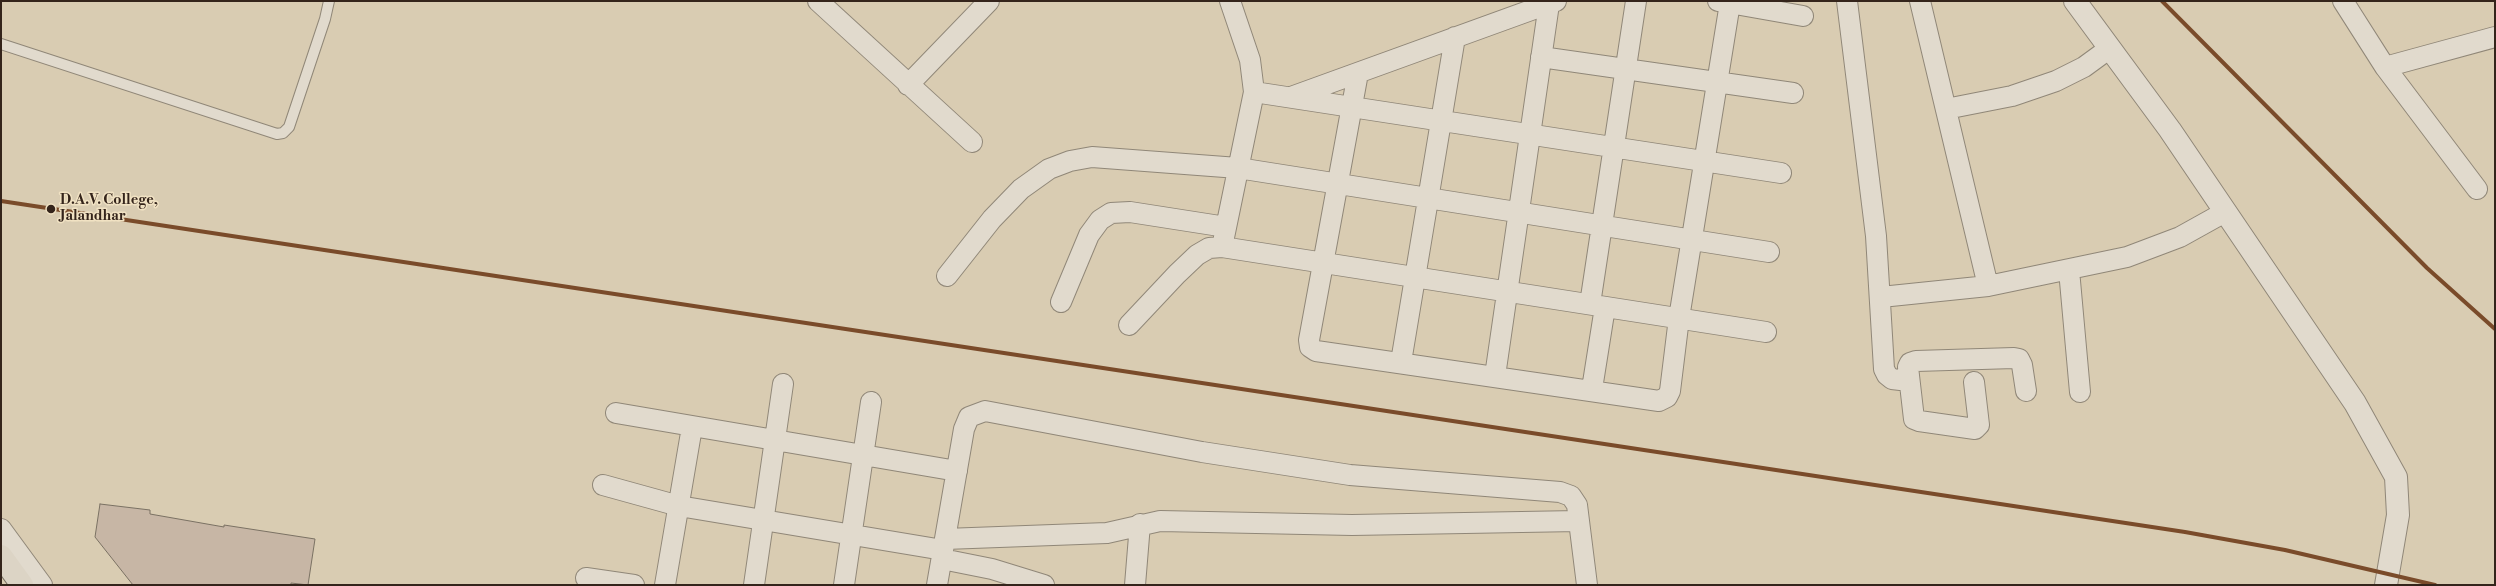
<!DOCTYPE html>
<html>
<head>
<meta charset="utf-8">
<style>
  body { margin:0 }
  #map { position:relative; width:2496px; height:586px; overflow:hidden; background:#d9ccb2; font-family:"Libre Bodoni",serif }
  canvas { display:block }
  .frame { position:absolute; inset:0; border:2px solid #34241b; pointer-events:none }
</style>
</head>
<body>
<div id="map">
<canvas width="2496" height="586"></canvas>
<div class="frame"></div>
</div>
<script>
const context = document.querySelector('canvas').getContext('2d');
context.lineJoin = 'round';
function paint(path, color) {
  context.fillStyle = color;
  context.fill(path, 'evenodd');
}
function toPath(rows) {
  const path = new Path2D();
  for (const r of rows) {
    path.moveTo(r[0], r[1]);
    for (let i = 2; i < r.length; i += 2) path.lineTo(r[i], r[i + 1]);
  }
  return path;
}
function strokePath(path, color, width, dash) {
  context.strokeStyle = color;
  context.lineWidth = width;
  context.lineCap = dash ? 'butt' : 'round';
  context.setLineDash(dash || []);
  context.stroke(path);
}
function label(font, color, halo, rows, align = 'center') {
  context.font = font + ' "Libre Bodoni",serif';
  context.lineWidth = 3;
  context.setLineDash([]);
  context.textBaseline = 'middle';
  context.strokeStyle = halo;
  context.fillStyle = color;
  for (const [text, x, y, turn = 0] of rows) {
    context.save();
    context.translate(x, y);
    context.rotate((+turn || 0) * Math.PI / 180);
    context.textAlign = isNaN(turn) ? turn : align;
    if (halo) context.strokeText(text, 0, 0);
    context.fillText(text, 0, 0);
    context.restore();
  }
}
const building = toPath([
  [100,504,150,510,150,514,224,527,224,525,315,539,308,585,291,583,291,585,133,585,95,537,100,504]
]);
const service = toPath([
  [1,44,277,134,283,133,289,127,325,19,329,1]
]);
const minor = toPath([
  [818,1,972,142],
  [1230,1,1250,60,1254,92,1222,247,1766,332],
  [1718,1,1803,16],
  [1847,1,1876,236,1884,369,1887,375,1892,379,1909,381],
  [1920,1,1988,286],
  [2343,1,2385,67,2477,189],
  [1541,57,1793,93],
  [2385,67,2495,37],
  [1358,73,1309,340,1310,347,1316,351,1659,401,1667,397,1670,391,1679,318,1730,3],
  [908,85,989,1],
  [1254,92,1781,173],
  [1291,97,1556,1],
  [1946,109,2012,96,2056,81,2084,67,2110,48],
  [2069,270,2080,392],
  [947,276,992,219,1021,189,1049,169,1070,161,1092,157,1238,168,1769,252],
  [1881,297,1988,286,2127,257,2180,237,2225,212],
  [1061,302,1089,235,1100,220,1111,213,1130,212,1226,227],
  [1590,304,1636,1],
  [1129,325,1177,274,1197,255,1209,248,1222,247],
  [1401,362,1455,37],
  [1495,376,1549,4],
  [1974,382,1979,425,1975,429,1919,421,1914,419,1908,367,1910,363,1916,361,2014,358,2019,359,2022,365,2026,391],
  [1592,389,1605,307],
  [616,413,957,471],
  [603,485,679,506,943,550],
  [1,529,42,585],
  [945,539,1107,533,1160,521,1352,525,1578,521],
  [942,559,992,569,1044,585],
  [586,578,634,585],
  [665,585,692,427],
  [754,585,783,384],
  [844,585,871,402],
  [937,585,964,429,969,417,985,411,1202,452,1350,475,1560,492,1571,496,1577,505,1587,585],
  [1135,585,1140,524]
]);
const tertiary = toPath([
  [2075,1,2170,130,2355,403,2396,477,2398,515,2386,585]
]);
const primary = toPath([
  [1,556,22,585]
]);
const rail1 = toPath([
  [2162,1,2427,268,2495,329],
  [1,201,2185,532,2285,550,2435,585]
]);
const markers = [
  [51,209,5,"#34241b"]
];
const stopNames = [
  ["D.A.V. College,",60,201],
  ["Jalandhar",60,217]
];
paint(building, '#c7b6a5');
strokePath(building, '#7a7163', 1);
strokePath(service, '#908778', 12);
strokePath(minor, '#908778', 22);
strokePath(tertiary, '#908778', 24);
strokePath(primary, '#7a7163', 24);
strokePath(service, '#e1dacd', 10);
strokePath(minor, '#e1dacd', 20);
strokePath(tertiary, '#e1dacd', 22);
strokePath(primary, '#dcd4c5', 22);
strokePath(rail1, '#7a4b2a', 4);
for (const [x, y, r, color] of markers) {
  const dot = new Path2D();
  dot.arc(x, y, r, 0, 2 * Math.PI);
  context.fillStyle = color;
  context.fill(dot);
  strokePath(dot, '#f1e2c3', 1.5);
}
label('bold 14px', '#34241b', '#f1e2c3', stopNames, 'left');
</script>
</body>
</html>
